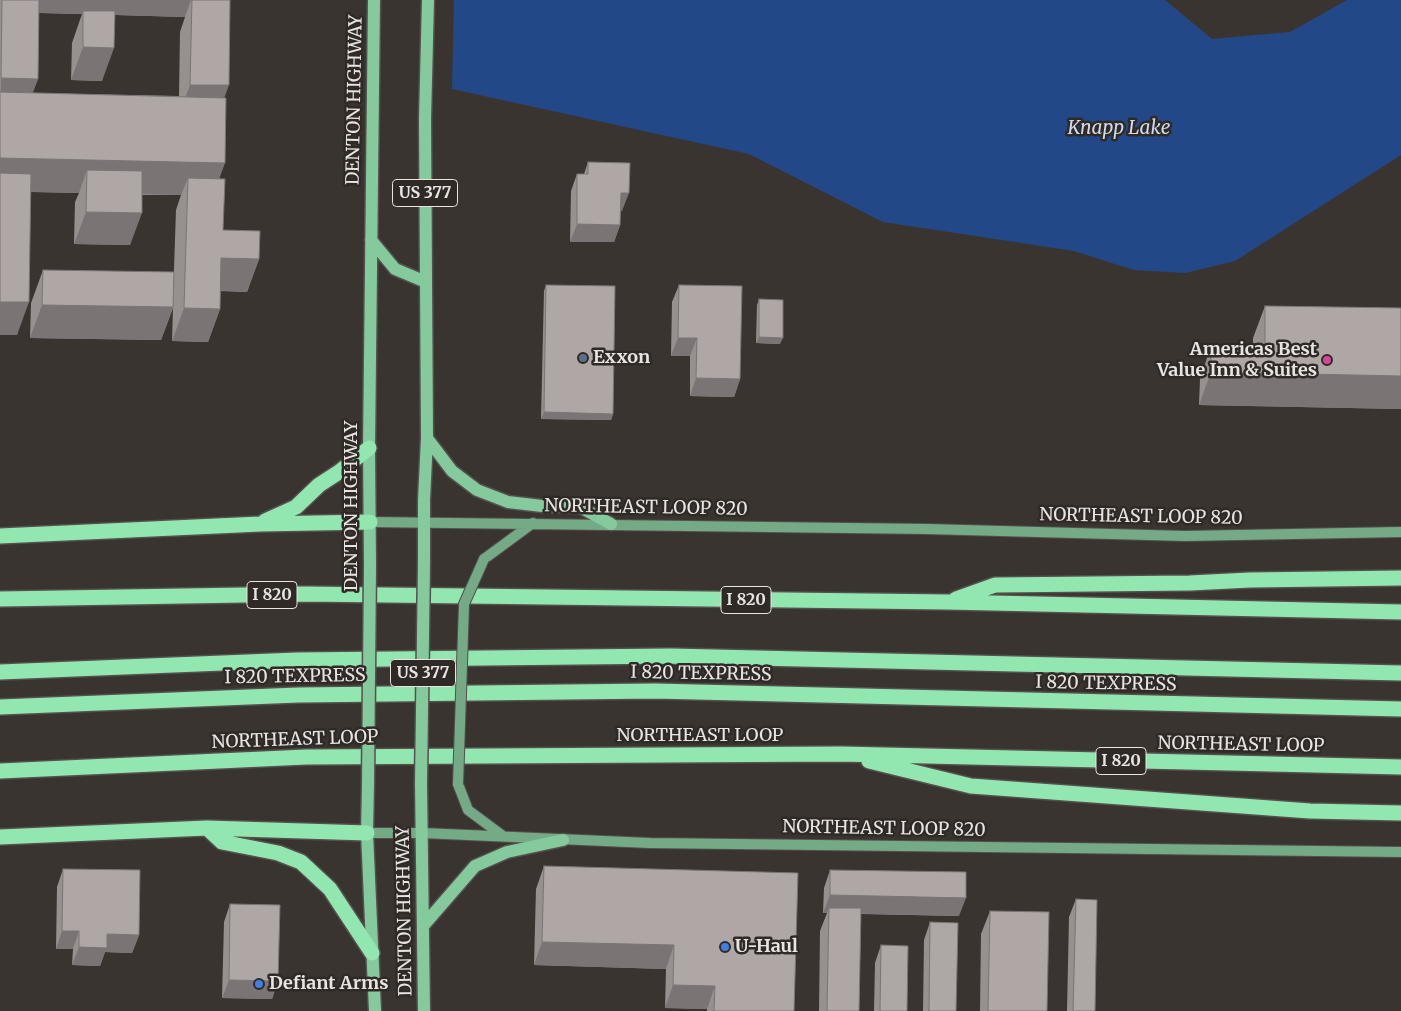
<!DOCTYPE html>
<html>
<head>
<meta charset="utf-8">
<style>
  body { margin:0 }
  canvas { display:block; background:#393430 }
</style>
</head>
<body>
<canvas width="1401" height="1011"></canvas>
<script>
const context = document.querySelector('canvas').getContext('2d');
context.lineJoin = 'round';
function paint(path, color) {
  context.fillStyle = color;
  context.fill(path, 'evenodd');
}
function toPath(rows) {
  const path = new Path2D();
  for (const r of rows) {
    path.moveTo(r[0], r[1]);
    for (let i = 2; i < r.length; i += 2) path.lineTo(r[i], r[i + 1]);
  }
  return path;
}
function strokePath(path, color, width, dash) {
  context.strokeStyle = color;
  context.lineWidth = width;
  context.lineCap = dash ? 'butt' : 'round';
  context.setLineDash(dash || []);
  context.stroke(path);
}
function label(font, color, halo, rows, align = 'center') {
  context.font = font + ' Merriweather,serif';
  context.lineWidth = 5;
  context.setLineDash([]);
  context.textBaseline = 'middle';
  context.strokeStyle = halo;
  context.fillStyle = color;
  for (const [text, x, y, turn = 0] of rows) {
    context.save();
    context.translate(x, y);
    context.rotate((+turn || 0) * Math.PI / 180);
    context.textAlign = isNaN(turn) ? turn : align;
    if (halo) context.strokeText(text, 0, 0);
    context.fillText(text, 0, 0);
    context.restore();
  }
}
const water = toPath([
  [454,0,1165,0,1212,39,1290,32,1347,0,1401,0,1401,155,1235,261,1185,273,1134,270,1074,251,883,222,749,154,452,89]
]);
const secondary = toPath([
  [370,522,927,529,1185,536,1401,532],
  [484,559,533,523],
  [458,784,468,810,503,836],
  [367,833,422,833,650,843,1401,852]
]);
const primary = toPath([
  [371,240,395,269,426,282],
  [427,438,452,471,477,490,508,502,542,506,580,507,611,524],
  [424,563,424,500,427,438,425,119,428,0],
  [370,566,369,448,374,0],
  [421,783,424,1011],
  [368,784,367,833,375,1011],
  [423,926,475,866,507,852,563,840]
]);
const motorway = toPath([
  [265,521,296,507,319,485,339,472,369,448],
  [0,536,260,524,370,522],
  [0,599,306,594,947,602,1401,612],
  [956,599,995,585,1190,583,1250,580,1401,578],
  [0,672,297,660,671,656,1401,673],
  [0,707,298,695,655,691,1401,709],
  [869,761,971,786,1310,811,1401,813],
  [0,771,306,757,841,754,1401,767],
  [207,828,222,842,278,853,301,862,330,889,372,953],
  [0,837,207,828,367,833]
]);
const secondaryBridge = toPath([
  [458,784,464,604,484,559]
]);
const primaryBridge = toPath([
  [421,783,424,563],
  [368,784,370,566]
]);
const wall = toPath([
  [0,0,230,0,219,179,223,230,259,259,247,292,220,291,220,309,208,342,172,341,173,308,161,340,30,338,31,303,43,270,173,298,176,210,181,195,142,195,130,245,74,244,75,202,79,193,31,192,17,335,0,335],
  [39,13,82,14,72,43,71,80,102,81,115,15,185,17,180,32,179,96,32,93,38,79],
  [588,162,622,211,620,211,620,225,614,242,570,242,571,191,577,174,584,174],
  [546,285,613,414,611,420,541,419,544,291],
  [679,285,740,379,734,397,690,396,690,356,671,356,672,302],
  [759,299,780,344,756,343,757,305],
  [1265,306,1401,308,1401,409,1199,405,1200,379,1211,346,1253,347,1253,338],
  [544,866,794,1011,707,1011,707,1009,665,1008,666,969,534,965,536,889],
  [63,869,139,935,132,953,105,952,100,966,72,965,73,949,56,949,57,887],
  [830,870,959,916,861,914,859,1011,819,1011,820,931,827,913,823,913,824,888],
  [1076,899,1095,1011,1067,1011,1069,917],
  [230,904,278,981,272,999,222,998,224,922],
  [990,911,1047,1011,980,1011,981,934],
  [930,922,956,1011,923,1011,924,940],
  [881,945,907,1011,874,1011,875,963]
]);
const shadedWall = toPath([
  [2,0,191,0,185,17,83,14,83,11,82,14,2,12],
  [83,47,114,48,102,81,71,80],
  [1,78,38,79,26,111,0,111],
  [190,85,229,85,217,118,178,117],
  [0,158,225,163,213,196,188,178,181,195,87,193,87,170,79,193,0,191],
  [621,193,629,193,622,211,614,210],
  [86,212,142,213,130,245,74,244],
  [577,224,620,225,614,242,570,242],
  [221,258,259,259,247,292,210,290],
  [0,302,29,302,17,335,0,335],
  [42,305,173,307,161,340,30,338],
  [184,308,220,309,208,342,172,341],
  [759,337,783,338,780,344,756,343],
  [678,338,697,338,690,356,671,356],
  [1211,372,1401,376,1401,409,1199,405],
  [696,378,740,379,734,397,690,396],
  [544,412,613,414,611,420,541,419],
  [830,895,966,898,959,916,829,913,829,908,827,913,823,913],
  [62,931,79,931,73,949,56,949],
  [107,934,139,935,132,953,105,952,100,966,72,965,79,947],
  [542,942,674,945,666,969,534,965],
  [229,980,278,981,272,999,222,998],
  [673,985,715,986,707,1009,665,1008]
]);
const building = toPath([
  [2,0,39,0,38,79,1,78,2,0],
  [192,0,230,0,229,85,190,85,192,0],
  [83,11,115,11,114,48,83,47,83,11],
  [0,92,226,98,225,163,0,158,0,92],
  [588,162,630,163,629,193,621,193,620,225,577,224,577,174,588,174,588,162],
  [87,170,142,171,142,213,86,212,87,170],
  [0,173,31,174,29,302,0,302,0,173],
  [188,178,225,179,223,230,260,231,259,259,221,258,220,309,184,308,188,178],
  [43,270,174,272,173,307,42,305,43,270],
  [546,285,615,286,613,414,544,412,546,285],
  [679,285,742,286,740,379,696,378,697,338,678,338,679,285],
  [759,299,783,300,783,338,759,337,759,299],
  [1265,306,1401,308,1401,376,1211,372,1211,346,1265,347,1265,306],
  [544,866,798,873,794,1011,714,1011,715,986,673,985,674,945,542,942,544,866],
  [63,869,140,870,139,935,107,934,107,948,79,947,79,931,62,931,63,869],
  [830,870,966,872,966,898,830,895,830,870],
  [1076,899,1097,900,1095,1011,1073,1011,1076,899],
  [230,904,280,905,278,981,229,980,230,904],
  [829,908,861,908,859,1011,827,1011,829,908],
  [990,911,1049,912,1047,1011,988,1011,990,911],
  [930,922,958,923,956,1011,929,1011,930,922],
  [881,945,908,946,907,1011,880,1011,881,945]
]);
const markers = [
  [583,358,5,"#5c6f8a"],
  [1327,360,5,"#d1479c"],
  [725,947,5,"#3f7fe0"],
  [259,984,5,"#3f7fe0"]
];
const shields = [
  [425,193,65],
  [272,595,50],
  [746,600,50],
  [423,673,65],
  [1121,761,50]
];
const shieldNames = [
  ["US 377",425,193],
  ["I 820",272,595],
  ["I 820",746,600],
  ["US 377",423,673],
  ["I 820",1121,761]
];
const streetNames = [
  ["DENTON HIGHWAY",355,100,-89],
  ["DENTON HIGHWAY",352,506,-90],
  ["NORTHEAST LOOP 820",646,508,1],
  ["NORTHEAST LOOP 820",1141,517,1],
  ["I 820 TEXPRESS",701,674,1],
  ["I 820 TEXPRESS",295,677,-1],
  ["I 820 TEXPRESS",1106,684,1],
  ["NORTHEAST LOOP",700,736],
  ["NORTHEAST LOOP",295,740,-2],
  ["NORTHEAST LOOP",1241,745,1],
  ["NORTHEAST LOOP 820",884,829,1],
  ["DENTON HIGHWAY",405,911,-91]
];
const poiNames = [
  ["Americas Best",1317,350,"right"],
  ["Value Inn & Suites",1317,371,"right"],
  ["Exxon",593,358],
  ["U-Haul",735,947],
  ["Defiant Arms",269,984]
];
const waterNames = [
  ["Knapp Lake",1119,129]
];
paint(water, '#234887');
strokePath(secondary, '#55504c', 12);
strokePath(primary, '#55504c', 15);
strokePath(motorway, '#55504c', 18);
strokePath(secondary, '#74aa86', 10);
strokePath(primary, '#84ca9c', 12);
strokePath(motorway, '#92e7b0', 15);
strokePath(secondaryBridge, '#55504c', 12, []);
strokePath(primaryBridge, '#55504c', 15, []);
strokePath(secondaryBridge, '#74aa86', 10);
strokePath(primaryBridge, '#84ca9c', 12);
paint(wall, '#96908e');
paint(shadedWall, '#7a7574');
paint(building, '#afa7a5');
strokePath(building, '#7a7574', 1);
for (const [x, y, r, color] of markers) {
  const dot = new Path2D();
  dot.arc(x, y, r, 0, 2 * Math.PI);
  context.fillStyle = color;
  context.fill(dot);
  strokePath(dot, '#2f2a26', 2);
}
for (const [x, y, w] of shields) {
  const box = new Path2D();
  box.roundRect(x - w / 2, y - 13.5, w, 27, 4);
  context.fillStyle = '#2f2a26';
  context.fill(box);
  strokePath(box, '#e8e4e1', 1);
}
label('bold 16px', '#e8e4e1', null, shieldNames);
label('18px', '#e8e4e1', '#2f2a26', streetNames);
label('bold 18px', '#e8e4e1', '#2f2a26', poiNames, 'left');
label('italic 19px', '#cfdbed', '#2f2a26', waterNames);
</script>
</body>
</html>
